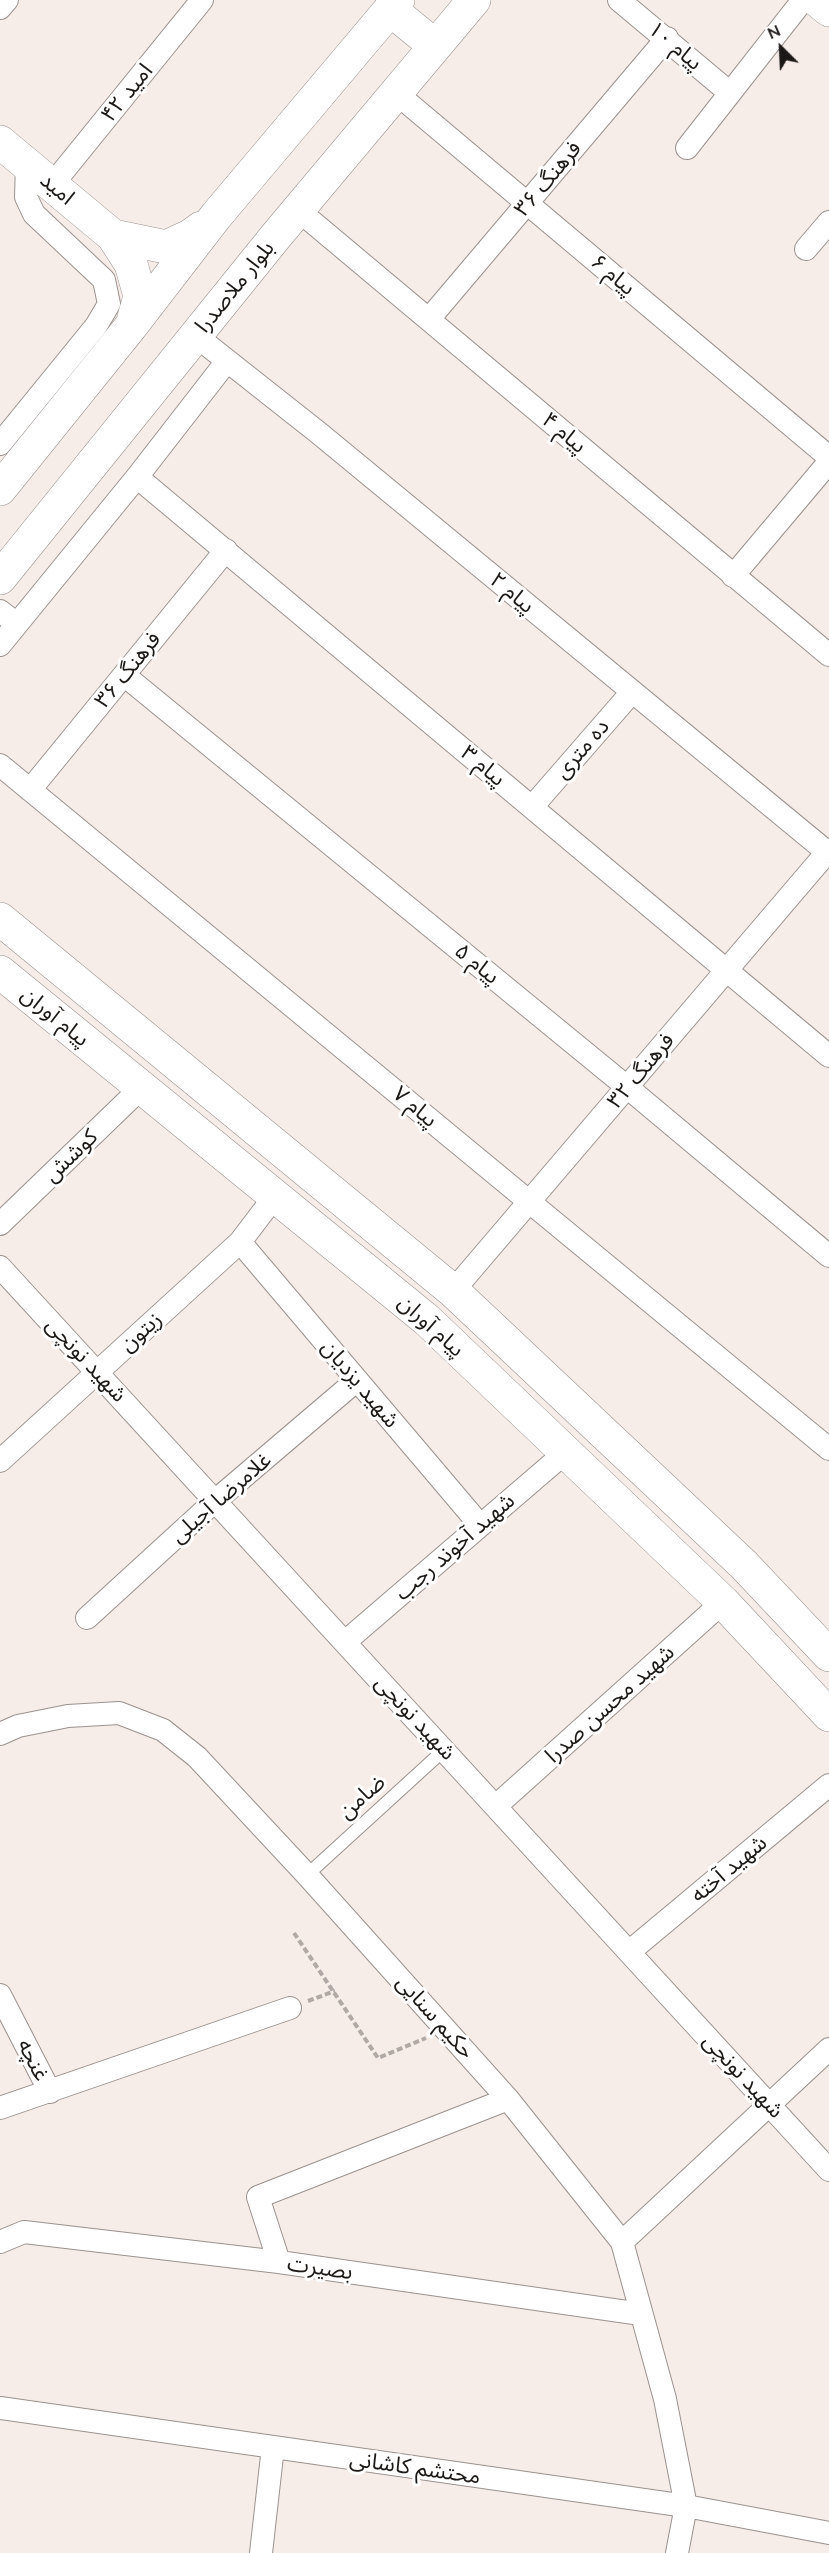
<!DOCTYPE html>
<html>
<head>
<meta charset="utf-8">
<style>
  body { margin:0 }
  #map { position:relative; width:829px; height:2553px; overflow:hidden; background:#f6ede9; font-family:Mulish,sans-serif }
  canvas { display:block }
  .north { position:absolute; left:751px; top:18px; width:60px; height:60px; -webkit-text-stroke:4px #fff; paint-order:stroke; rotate:336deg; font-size:16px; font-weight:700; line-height:24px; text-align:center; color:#1b1816 }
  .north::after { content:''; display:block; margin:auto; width:21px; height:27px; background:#1b1816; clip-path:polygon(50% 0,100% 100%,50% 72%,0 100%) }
</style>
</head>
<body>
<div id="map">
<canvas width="829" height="2553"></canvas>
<div class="north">N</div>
</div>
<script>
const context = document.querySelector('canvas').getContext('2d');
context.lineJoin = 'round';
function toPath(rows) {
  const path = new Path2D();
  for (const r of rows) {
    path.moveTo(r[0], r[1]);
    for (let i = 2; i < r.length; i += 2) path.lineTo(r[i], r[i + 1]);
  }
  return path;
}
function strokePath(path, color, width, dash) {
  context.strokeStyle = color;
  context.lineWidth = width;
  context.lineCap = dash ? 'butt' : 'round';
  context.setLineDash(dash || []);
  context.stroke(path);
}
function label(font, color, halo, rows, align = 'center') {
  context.font = font + ' Mulish,"Noto Sans Arabic",sans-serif';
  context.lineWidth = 6;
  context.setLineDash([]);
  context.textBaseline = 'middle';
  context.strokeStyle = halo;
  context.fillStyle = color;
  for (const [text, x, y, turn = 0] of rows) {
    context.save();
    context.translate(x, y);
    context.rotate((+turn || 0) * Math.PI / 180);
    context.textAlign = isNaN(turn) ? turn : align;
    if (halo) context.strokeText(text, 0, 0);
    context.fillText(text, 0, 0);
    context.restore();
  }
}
const path = toPath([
  [294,1933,378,2058,426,2038],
  [308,2001,335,1991]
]);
const service = toPath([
  [307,1875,444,1750]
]);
const minor = toPath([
  [619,0,730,93],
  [0,8,7,0],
  [396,93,829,457],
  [687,148,803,0],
  [52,185,202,0],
  [298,210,829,655],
  [806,249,829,222],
  [429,319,667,38],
  [196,336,320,434,827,852],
  [0,444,96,326,109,304,104,280,34,214,26,197,27,164],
  [137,477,829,1056],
  [733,576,829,462],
  [0,611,17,624],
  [0,645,137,477,227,361],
  [124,675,627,1087,829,1256],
  [0,765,829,1449],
  [30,790,226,550],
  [532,807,632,692],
  [0,1224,141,1088],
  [240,1242,480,1525],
  [0,1267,829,2170],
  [453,1291,829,850],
  [0,1461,240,1242,275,1196],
  [87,1618,215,1501,357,1380],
  [345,1642,566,1452],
  [0,1734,18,1726,68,1716,119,1713,163,1730,197,1757,307,1875,508,2099,622,2242,665,2399,686,2506,677,2553],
  [496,1806,723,1602],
  [629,1952,829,1785],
  [0,1995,50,2092],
  [0,2108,290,2008],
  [0,2242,24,2232,279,2262,641,2314],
  [622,2242,829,2049],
  [279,2262,258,2197,508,2099],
  [0,2408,686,2506,829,2533],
  [261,2553,273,2447]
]);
const secondary = toPath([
  [817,0,829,10],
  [390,9,435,46],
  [0,142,113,236,131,264,140,296,132,325],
  [113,236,166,247,190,236,201,228],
  [0,489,132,325,216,216,398,0],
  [0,578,276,236,474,0],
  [0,919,453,1291,744,1565,829,1655],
  [0,972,427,1320,723,1602,829,1715]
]);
const streetNames = [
  ["پیام ۱۰",675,46,40],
  ["امید ۴۲",127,93,-51],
  ["فرهنگ ۳۶",548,179,-50],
  ["امید",57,189,40],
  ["پیام ۶",613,275,40],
  ["بلوار ملاصدرا",235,287,-51],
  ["پیام ۴",564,433,40],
  ["پیام ۲",512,593,40],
  ["فرهنگ ۳۶",128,670,-51],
  ["ده متری",582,749,-49],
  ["پیام ۳",483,766,40],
  ["پیام ۵",477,964,39],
  ["پیام آوران",55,1017,39],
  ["فرهنگ ۳۲",641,1071,-50],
  ["پیام ۷",415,1107,40],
  ["کوشش",71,1156,-44],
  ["پیام آوران",431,1326,42],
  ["زیتون",141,1332,-42],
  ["شهید نونچی",86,1360,47],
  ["شهید یزدیان",360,1384,50],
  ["غلامرضا آجیلی",221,1498,-41],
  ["شهید آخوند رجب",455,1547,-41],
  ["شهید محسن صدرا",610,1704,-42],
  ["شهید نونچی",415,1718,47],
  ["ضامن",362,1797,-42],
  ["شهید آخته",729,1869,-40],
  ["حکیم سنایی",435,2017,48],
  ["غنچه",33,2060,63],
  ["شهید نونچی",743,2076,47],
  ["بصیرت",320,2268,8],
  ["محتشم کاشانی",415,2468,8]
];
strokePath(service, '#9b928e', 14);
strokePath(minor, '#9b928e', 24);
strokePath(secondary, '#9b928e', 34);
strokePath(path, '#b0a9a6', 4, [6, 3]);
strokePath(service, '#fff', 12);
strokePath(minor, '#fff', 22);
strokePath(secondary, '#fff', 33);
label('22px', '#1b1816', '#fff', streetNames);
</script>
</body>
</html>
